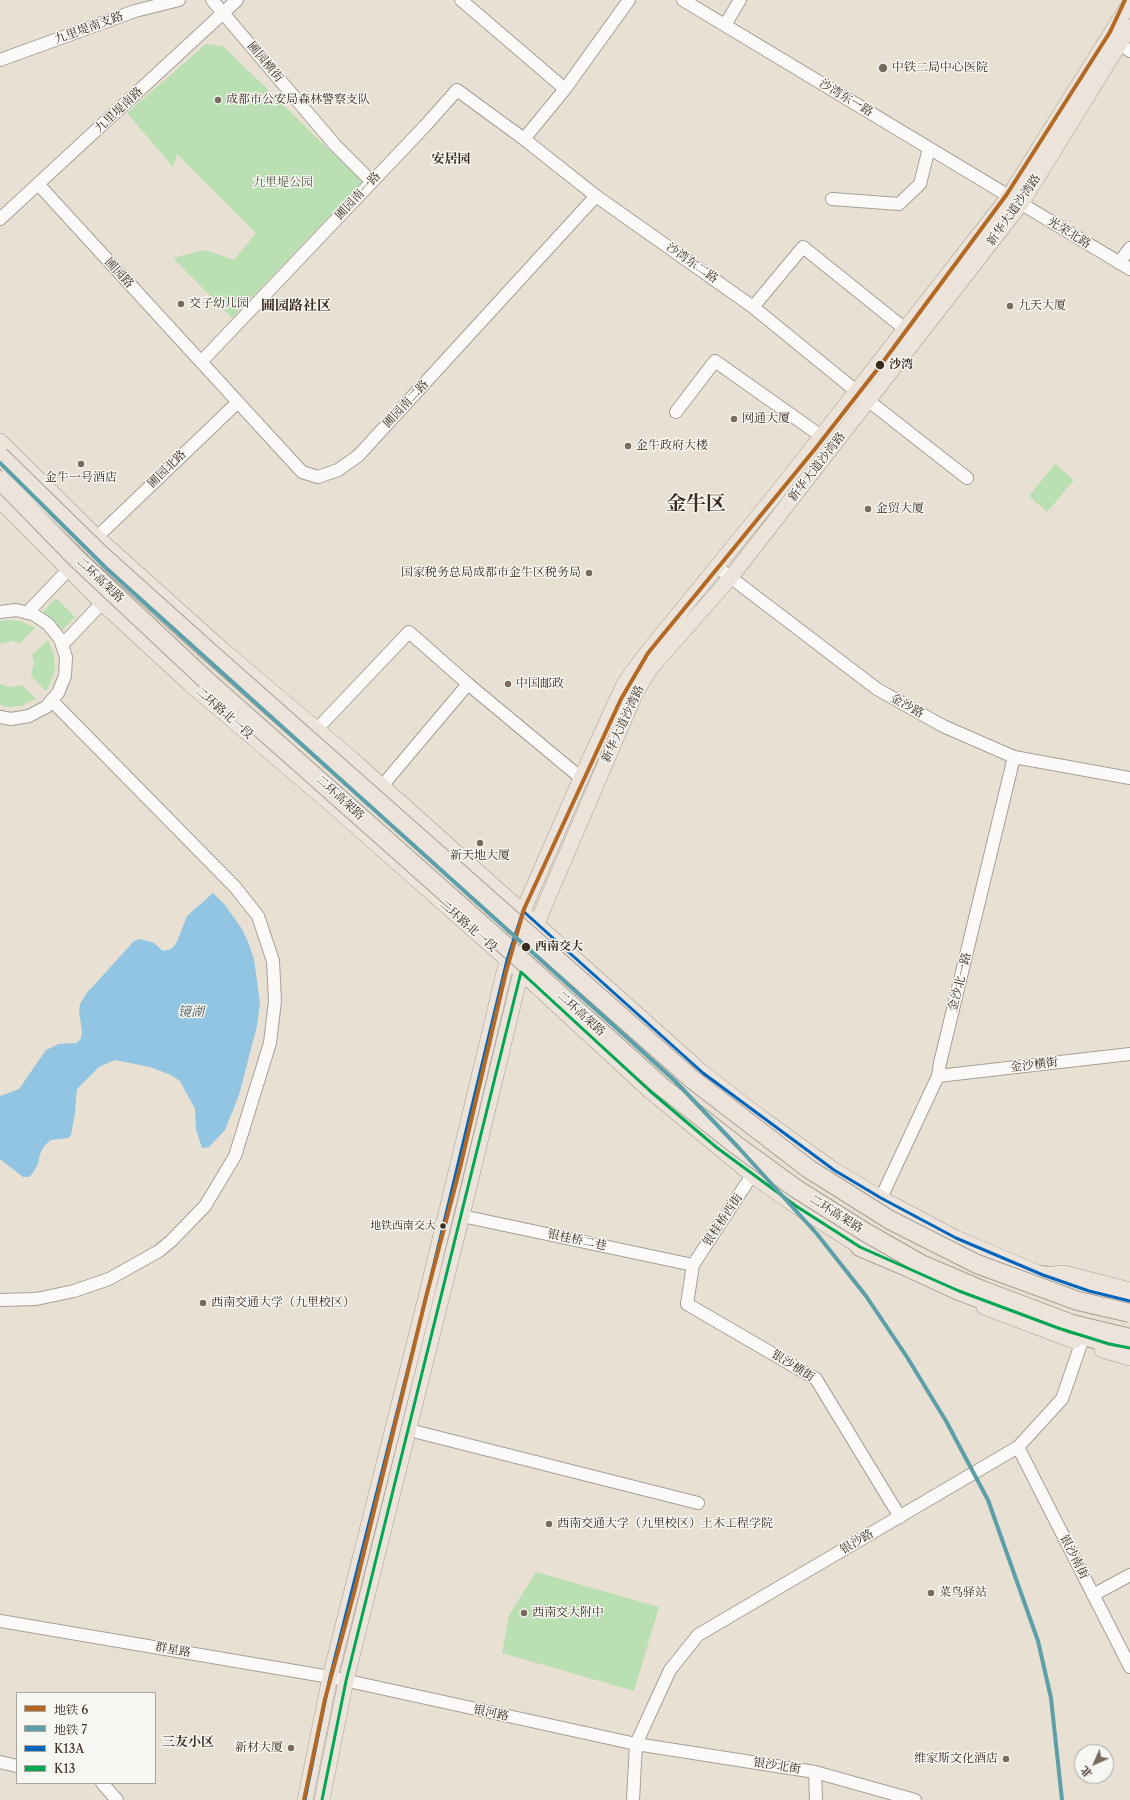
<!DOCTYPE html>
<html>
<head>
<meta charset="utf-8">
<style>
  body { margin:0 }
  #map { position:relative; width:1130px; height:1800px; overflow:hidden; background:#e8e0d2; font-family:"Libre Caslon Text","Noto Serif SC",serif }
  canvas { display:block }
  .legend { position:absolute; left:16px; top:1692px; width:140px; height:92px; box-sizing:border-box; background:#f6f6f2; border:1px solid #aba49d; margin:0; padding:5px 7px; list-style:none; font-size:12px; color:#3b2a1e }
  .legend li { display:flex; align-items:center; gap:8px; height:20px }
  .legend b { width:20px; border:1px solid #aba49d }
  .north { position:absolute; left:1074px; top:1744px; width:40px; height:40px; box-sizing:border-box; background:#f6f6f2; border:1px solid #aba49d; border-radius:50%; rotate:225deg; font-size:11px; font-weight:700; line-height:16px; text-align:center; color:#3b2a1e }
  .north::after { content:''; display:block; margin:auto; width:14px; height:18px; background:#786a5d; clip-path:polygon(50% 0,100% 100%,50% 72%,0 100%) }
</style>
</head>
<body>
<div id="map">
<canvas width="1130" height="1800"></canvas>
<ul class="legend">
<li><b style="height:5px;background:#b36924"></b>地铁 6</li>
<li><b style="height:5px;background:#5c9fa8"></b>地铁 7</li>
<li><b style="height:5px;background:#0065bd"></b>K13A</li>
<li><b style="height:5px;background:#00a651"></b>K13</li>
</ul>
<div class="north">北</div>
</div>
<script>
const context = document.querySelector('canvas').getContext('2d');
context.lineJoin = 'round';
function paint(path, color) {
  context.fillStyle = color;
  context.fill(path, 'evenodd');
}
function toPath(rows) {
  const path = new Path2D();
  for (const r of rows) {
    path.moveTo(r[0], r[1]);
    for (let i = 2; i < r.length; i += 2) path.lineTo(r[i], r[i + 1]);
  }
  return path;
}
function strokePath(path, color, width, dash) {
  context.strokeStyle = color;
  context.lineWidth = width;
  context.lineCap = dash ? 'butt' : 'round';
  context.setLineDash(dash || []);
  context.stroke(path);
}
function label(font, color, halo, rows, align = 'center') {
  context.font = font + ' "Libre Caslon Text","Noto Serif SC",serif';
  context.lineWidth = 3;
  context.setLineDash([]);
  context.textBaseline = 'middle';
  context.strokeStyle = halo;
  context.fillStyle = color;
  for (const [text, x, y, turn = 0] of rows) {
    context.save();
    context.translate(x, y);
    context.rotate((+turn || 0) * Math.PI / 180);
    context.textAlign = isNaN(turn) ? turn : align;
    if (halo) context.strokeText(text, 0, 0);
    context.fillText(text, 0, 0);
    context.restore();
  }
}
const green = toPath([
  [206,44,223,46,362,182,232,318,173,258,205,250,234,260,256,233,177,154,173,167,127,113],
  [1055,464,1074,480,1047,512,1029,496],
  [56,598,75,617,62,630,43,612],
  [6,620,21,621,35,628,20,643,12,641,0,644,0,621],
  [48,640,54,655,55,670,50,684,46,691,31,676,34,663,32,655],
  [0,684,9,687,22,685,36,699,21,706,7,707,0,705],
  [536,1572,659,1607,634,1691,502,1653,509,1615]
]);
const water = toPath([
  [213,893,225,905,242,929,248,942,254,959,260,1003,257,1026,239,1095,225,1130,209,1147,202,1148,196,1129,195,1109,180,1081,171,1075,150,1067,115,1060,99,1067,77,1089,75,1113,71,1135,68,1138,51,1140,45,1145,40,1154,38,1164,32,1174,29,1177,23,1177,0,1159,0,1096,19,1089,46,1050,59,1044,77,1043,81,1038,82,1031,79,1011,80,1004,86,994,134,941,140,939,154,943,163,951,171,949,176,944,187,916]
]);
const minor = toPath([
  [212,0,335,145,372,182],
  [461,0,565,89],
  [683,0,1130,269],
  [725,25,740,0],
  [1119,44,1130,51],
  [0,60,135,11,179,0],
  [524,139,565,89,629,0],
  [38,184,302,472,318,477,338,470,358,456,596,196],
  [832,199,899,204,920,184,929,148],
  [0,219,237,0],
  [1119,263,1130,248],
  [753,307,803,247,905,329],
  [201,362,425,126,457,90,524,139,596,196,753,307,856,391,967,478],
  [676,412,715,361,821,436],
  [97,537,238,402],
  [717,567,877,689,943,726,1014,757,1130,778],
  [0,612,16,610,33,614,48,624,60,639,66,657,65,676,58,693,46,707,29,716,11,719,0,717],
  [27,613,68,570],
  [62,645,102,603],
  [317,729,409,632,468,684,581,778],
  [382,786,468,684],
  [938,1076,1130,1054],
  [752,1175,693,1265,687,1304,816,1379,900,1517],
  [881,1198,938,1076,940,1063,1014,757],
  [462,1216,693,1265],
  [0,1300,36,1299,74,1291,109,1279,159,1251,171,1241,205,1206,235,1156,270,1043,275,1001,273,961,258,916,235,887,52,701],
  [409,1430,698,1503],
  [1018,1447,1130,1667],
  [1093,1595,1130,1575],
  [0,1621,330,1677,636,1744,815,1772,915,1800],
  [0,1762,17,1766],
  [815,1772,816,1800],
  [102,1783,117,1800],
  [633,1800,636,1744,670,1670,698,1635,1018,1447,1062,1399,1081,1344]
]);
const major = toPath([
  [0,441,97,537,223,650,352,759,703,1073,763,1119,834,1170,881,1198,956,1238,1043,1275,1064,1273,1130,1290],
  [0,501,102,603,191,685,334,807,521,972,650,1091,752,1175,796,1206,870,1253],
  [984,1307,1074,1341],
  [1102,1350,1130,1358],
  [305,1800,330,1677,426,1297,507,960,523,911,581,778,624,684,641,660,776,494,1009,196,1130,3],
  [322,1800,346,1681,462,1216,521,972,537,923,636,692,650,669,731,577,1021,204,1130,27]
]);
const highway = toPath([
  [860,1247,907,1267,959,1291,999,1306],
  [1043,1275,1089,1291,1130,1301],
  [1061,1328,1109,1344,1130,1348]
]);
const highwayBridge = toPath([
  [0,456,99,553,206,649,693,1080,809,1169,890,1220,977,1264,1078,1301,1130,1313],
  [0,480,77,559,206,680,508,948,661,1086,736,1145,795,1188,865,1232,921,1264,982,1290,1072,1324,1130,1338]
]);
const bus1 = toPath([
  [305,1800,330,1677,426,1297,507,960,523,911,703,1073,834,1170,881,1198,956,1238,1043,1275,1089,1291,1130,1301]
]);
const bus2 = toPath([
  [322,1800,346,1681,521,972,650,1091,716,1147,796,1206,860,1247,959,1291,1058,1328,1109,1344,1130,1348]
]);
const metro1 = toPath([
  [304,1800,325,1699,354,1593,426,1297,460,1168,506,972,524,909,621,699,648,653,815,449,880,366,1007,194,1110,32,1125,0]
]);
const metro2 = toPath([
  [0,463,106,568,674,1080,738,1147,817,1234,866,1296,907,1357,946,1421,988,1500,1038,1641,1051,1698,1062,1800]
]);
const markers = [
  [883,68,5,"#786a5d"],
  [218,100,4,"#786a5d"],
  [181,304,4,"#786a5d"],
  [1010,306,4,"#786a5d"],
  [880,365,5,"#3b2a1e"],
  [734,419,4,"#786a5d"],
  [628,446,4,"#786a5d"],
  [81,464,4,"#786a5d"],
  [868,509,4,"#786a5d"],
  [589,573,4,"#786a5d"],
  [508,684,4,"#786a5d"],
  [480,843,4,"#786a5d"],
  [526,947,5,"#3b2a1e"],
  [443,1226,3.5,"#3b2a1e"],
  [203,1303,4,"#786a5d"],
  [549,1524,4,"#786a5d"],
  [931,1593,4,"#786a5d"],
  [524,1613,4,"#786a5d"],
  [291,1748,4,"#786a5d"],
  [1006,1759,4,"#786a5d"]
];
const busNames = [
  ["地铁西南交大",436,1226]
];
const streetNames = [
  ["九里堤南支路",89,28,-20],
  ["圃园横街",265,62,50],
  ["沙湾东一路",846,98,31],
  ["九里堤南路",119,110,-43],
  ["圃园南一路",358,196,-47],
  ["新华大道沙湾路",1014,210,-55],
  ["光荣北路",1069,233,31],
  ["沙湾东二路",692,263,35],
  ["圃园路",119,273,47],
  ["圃园南二路",406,404,-47],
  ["新华大道沙湾路",817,467,-52],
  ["圃园北路",167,469,-44],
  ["二环高架路",100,580,43],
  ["金沙路",907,706,29],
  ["二环路北一段",224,713,41],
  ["新华大道沙湾路",623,724,-65],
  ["二环高架路",340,798,42],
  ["二环路北一段",468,926,41],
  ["金沙北一路",960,982,-76],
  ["二环高架路",581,1014,42],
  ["金沙横街",1034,1065,-7],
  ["二环高架路",836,1214,32],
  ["银桂桥西街",723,1220,-56],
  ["银桂桥二巷",577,1240,12],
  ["银沙横街",793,1366,32],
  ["银沙路",857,1542,-31],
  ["银沙南街",1074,1557,63],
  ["群星路",173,1650,10],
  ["银河路",491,1713,12],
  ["银沙北街",777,1766,9]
];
const poiNames = [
  ["中铁二局中心医院",892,68],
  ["成都市公安局森林警察支队",226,100],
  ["交子幼儿园",189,304],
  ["九天大厦",1018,306],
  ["网通大厦",742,419],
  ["金牛政府大楼",636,446],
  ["金牛一号酒店",81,478,"center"],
  ["金贸大厦",876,509],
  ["国家税务总局成都市金牛区税务局",581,573,"right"],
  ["中国邮政",516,684],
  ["新天地大厦",480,856,"center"],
  ["西南交通大学（九里校区）",211,1303],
  ["西南交通大学（九里校区）土木工程学院",557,1524],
  ["菜鸟驿站",939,1593],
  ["西南交大附中",532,1613],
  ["新材大厦",283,1748,"right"],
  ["维家斯文化酒店",998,1759,"right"]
];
const parkNames = [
  ["九里堤公园",283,183]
];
const stopNames = [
  ["沙湾",889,365],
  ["西南交大",535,947]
];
const neighbourhoodNames = [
  ["安居园",451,159],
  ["三友小区",188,1742]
];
const waterNames = [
  ["镜湖",191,1012]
];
const quarterNames = [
  ["圃园路社区",296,306]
];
const townNames = [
  ["金牛区",696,504]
];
paint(green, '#badfb2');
paint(water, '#92c5e1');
strokePath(minor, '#a69f96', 14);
strokePath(major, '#a69f96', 16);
strokePath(highway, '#a69f96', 20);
strokePath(minor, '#fcfaf8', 12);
strokePath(major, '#ece4db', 15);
strokePath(highway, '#ece4db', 18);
strokePath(highwayBridge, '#a69f96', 20, []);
strokePath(highwayBridge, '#ece4db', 18);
strokePath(bus1, '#0065bd', 3);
strokePath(bus2, '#00a651', 3);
strokePath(metro1, '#b36924', 4);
strokePath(metro2, '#5c9fa8', 4);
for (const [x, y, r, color] of markers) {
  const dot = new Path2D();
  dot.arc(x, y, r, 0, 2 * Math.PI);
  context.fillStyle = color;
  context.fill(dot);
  strokePath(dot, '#f6f6f2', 1.5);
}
label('11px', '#3b2a1e', '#f6f6f2', busNames, 'right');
label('12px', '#3b2a1e', '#f6f6f2', streetNames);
label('12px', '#3b2a1e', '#f6f6f2', poiNames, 'left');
label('12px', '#52573c', '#f6f6f2', parkNames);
label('bold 12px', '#3b2a1e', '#f6f6f2', stopNames, 'left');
label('bold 13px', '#3b2a1e', '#f6f6f2', neighbourhoodNames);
label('italic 13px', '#4a555a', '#f6f6f2', waterNames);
label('bold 14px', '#3b2a1e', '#f6f6f2', quarterNames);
label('bold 20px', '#3b2a1e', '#f6f6f2', townNames);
</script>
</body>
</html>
